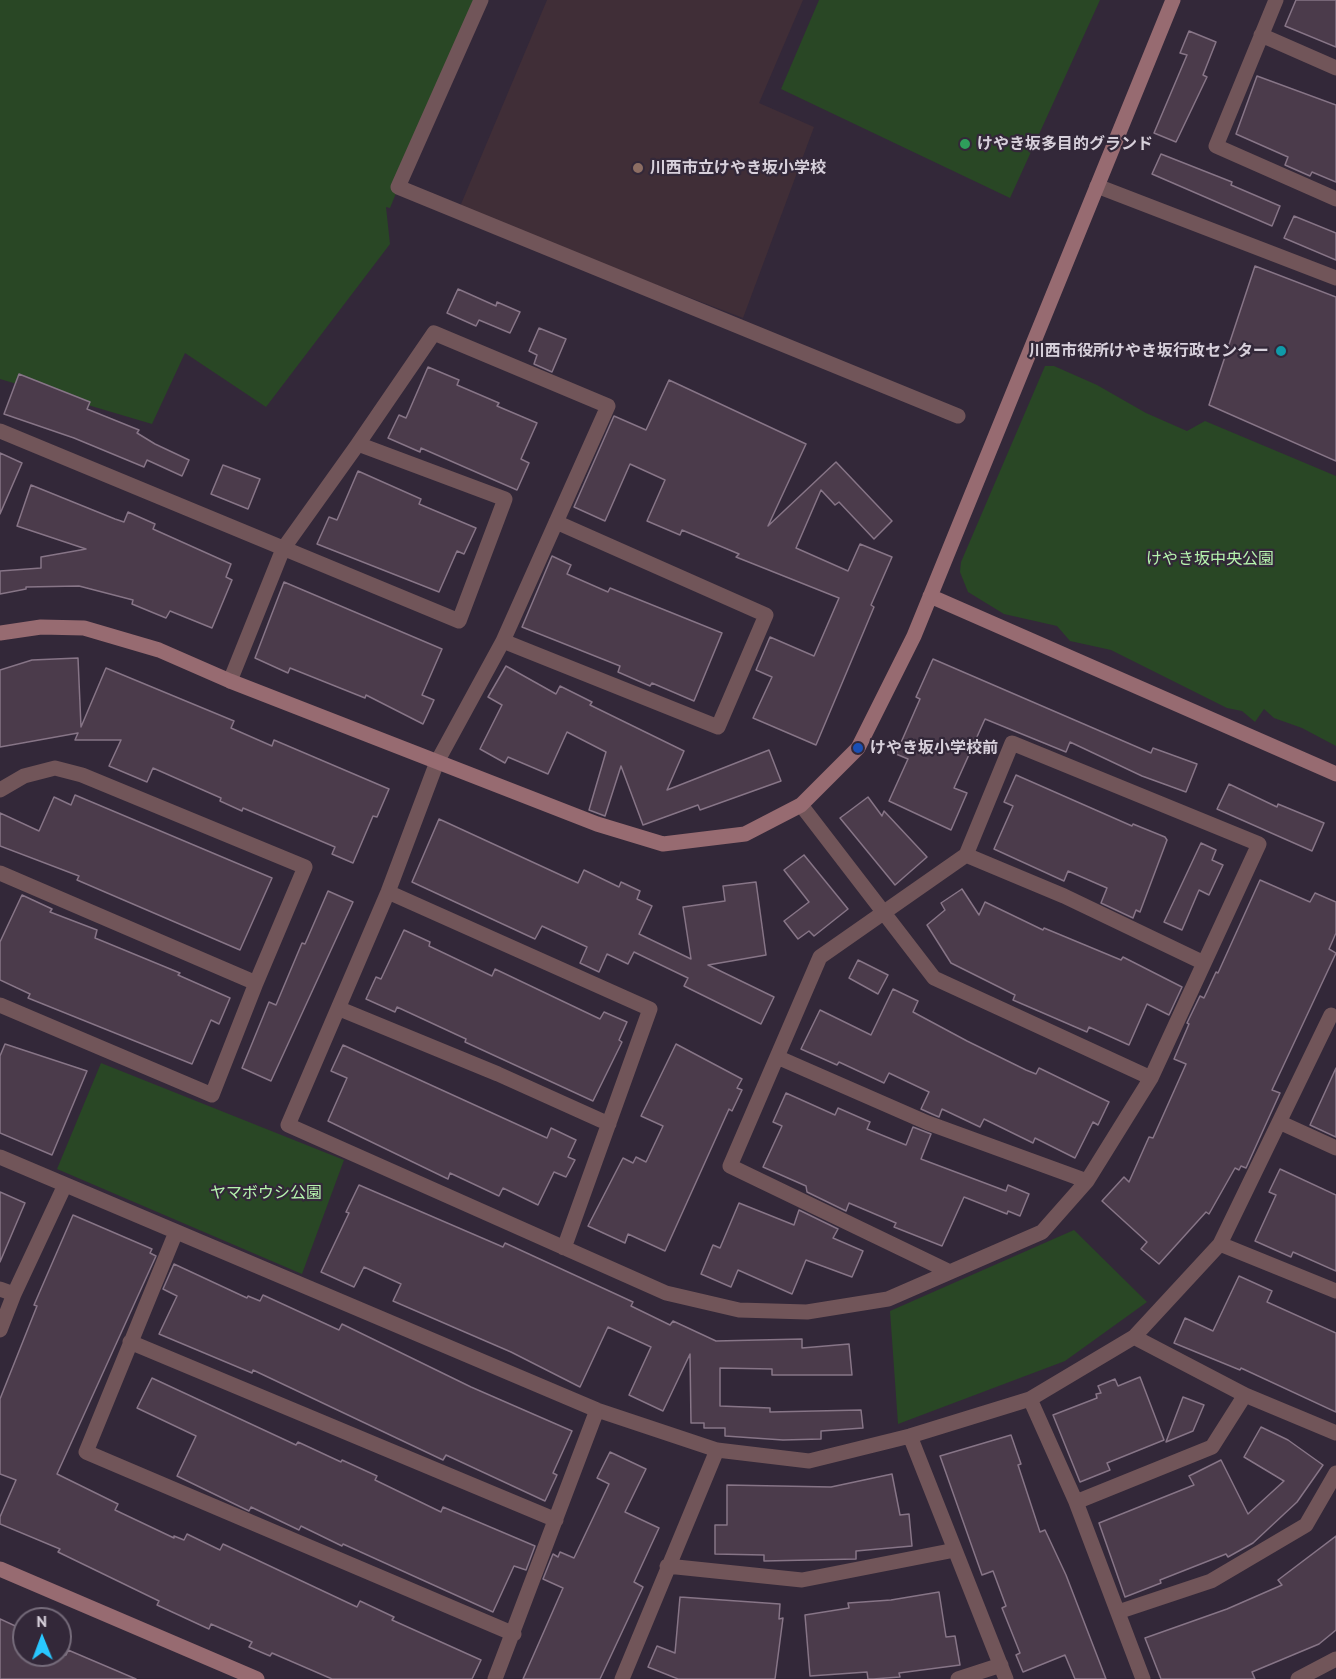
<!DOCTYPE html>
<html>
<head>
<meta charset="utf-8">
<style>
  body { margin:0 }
  #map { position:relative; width:1336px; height:1679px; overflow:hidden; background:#332839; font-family:"PT Sans",sans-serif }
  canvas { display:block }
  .north { position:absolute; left:12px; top:1607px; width:60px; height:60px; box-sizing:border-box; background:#332839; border:2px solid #756b7a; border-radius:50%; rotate:359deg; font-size:16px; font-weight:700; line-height:24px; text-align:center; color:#d7d0db }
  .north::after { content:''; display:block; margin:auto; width:21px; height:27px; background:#29c8ff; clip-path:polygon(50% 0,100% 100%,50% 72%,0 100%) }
</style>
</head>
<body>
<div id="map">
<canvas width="1336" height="1679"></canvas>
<div class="north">N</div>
</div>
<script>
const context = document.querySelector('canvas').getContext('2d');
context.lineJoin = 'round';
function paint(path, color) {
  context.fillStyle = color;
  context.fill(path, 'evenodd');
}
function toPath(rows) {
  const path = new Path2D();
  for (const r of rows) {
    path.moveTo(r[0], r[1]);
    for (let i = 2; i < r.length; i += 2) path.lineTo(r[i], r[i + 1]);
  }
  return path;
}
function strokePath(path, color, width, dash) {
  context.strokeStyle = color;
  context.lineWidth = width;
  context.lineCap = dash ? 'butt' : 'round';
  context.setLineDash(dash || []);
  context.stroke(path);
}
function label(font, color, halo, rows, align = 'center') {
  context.font = font + ' "PT Sans","Noto Sans JP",sans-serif';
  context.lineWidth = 4.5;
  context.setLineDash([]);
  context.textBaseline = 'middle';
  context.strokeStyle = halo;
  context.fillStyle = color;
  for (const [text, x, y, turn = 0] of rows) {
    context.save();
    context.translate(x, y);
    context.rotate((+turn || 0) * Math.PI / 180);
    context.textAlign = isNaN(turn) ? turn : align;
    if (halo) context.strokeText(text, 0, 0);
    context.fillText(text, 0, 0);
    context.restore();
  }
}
const education = toPath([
  [547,0,803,0,759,103,814,127,743,318,459,209]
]);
const green = toPath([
  [0,0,475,0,390,208,386,207,390,244,266,407,185,353,152,424,0,379],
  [819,0,1100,0,1010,198,781,89],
  [1045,366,1054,366,1097,385,1146,413,1187,431,1205,421,1336,476,1336,746,1302,728,1274,718,1264,709,1255,722,1242,711,1227,708,1111,650,1070,641,1057,626,1004,614,968,592,960,572,961,562],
  [101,1063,344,1160,302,1274,57,1169],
  [1074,1230,1147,1302,1065,1361,898,1424,890,1311]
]);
const building = toPath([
  [1296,0,1336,0,1336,47,1285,26,1296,0],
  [1189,31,1216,42,1203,75,1207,77,1176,142,1154,133,1187,55,1180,53,1189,31],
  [1257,76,1336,105,1336,182,1312,172,1310,176,1285,165,1288,157,1236,134,1257,76],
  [1161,154,1232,182,1231,185,1280,206,1272,226,1152,174,1161,154],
  [1294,216,1336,233,1336,260,1284,238,1294,216],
  [1255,266,1336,297,1336,461,1209,405,1255,266],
  [458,289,496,306,497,302,520,312,510,333,479,320,476,326,447,313,458,289],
  [539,328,566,339,552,372,534,364,537,355,529,351,539,328],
  [428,367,459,380,457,385,499,403,497,406,537,423,521,459,529,463,517,490,421,448,420,452,388,438,399,415,406,418,428,367],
  [19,374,90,402,87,409,139,430,137,433,155,444,189,460,182,476,147,460,144,467,74,438,4,414,19,374],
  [669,380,806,444,768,526,836,462,892,521,874,539,839,502,835,505,821,490,796,548,848,571,860,544,892,557,871,605,874,607,816,745,753,718,772,677,756,670,770,637,814,656,839,598,736,557,739,554,682,530,680,535,647,521,665,480,630,464,605,521,574,507,614,416,646,430,669,380],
  [0,453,22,463,0,514,0,453],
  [223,465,260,479,248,509,211,494,223,465],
  [358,471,421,499,419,504,476,528,464,554,457,551,439,592,317,544,329,517,337,520,358,471],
  [31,485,115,519,124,522,128,512,155,524,153,529,231,564,226,577,232,580,212,628,170,611,166,618,132,604,133,600,79,586,26,587,26,589,0,594,0,571,41,568,41,557,86,549,17,526,31,485],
  [552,556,571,565,567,574,608,592,610,588,722,633,694,701,652,683,650,686,618,672,620,666,522,627,552,556],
  [284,582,442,649,422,695,434,700,423,724,366,695,365,698,290,668,288,673,255,658,284,582],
  [78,658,81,727,106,668,234,721,231,728,272,746,274,740,389,789,377,817,373,816,353,863,332,854,335,847,243,808,242,811,220,801,221,798,153,768,147,782,109,766,121,740,75,740,78,733,0,747,0,670,32,660,78,658],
  [933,659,1151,753,1153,748,1197,764,1186,792,1142,776,1070,742,1066,752,985,719,954,788,967,793,951,830,889,801,908,759,896,754,920,699,916,697,933,659],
  [506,666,556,694,560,686,592,702,590,705,684,751,667,790,769,750,781,781,700,810,698,805,643,825,621,766,605,816,589,810,606,752,567,732,548,774,508,757,505,763,480,749,502,705,488,697,506,666],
  [1016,775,1132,826,1133,824,1165,837,1167,840,1140,912,1136,910,1133,918,1101,903,1107,888,1068,871,1064,881,994,849,1013,806,1004,802,1016,775],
  [1229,784,1277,807,1278,804,1324,823,1312,851,1217,809,1229,784],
  [75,795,272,878,240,950,77,880,79,876,0,846,0,813,39,831,54,797,71,805,75,795],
  [868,797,882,816,884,811,927,857,895,885,840,818,868,797],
  [439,819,578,883,584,870,619,887,621,882,640,891,637,899,652,906,639,934,691,959,683,907,725,901,723,886,756,882,766,955,708,965,774,997,761,1024,684,986,688,978,634,952,628,964,607,954,599,972,580,963,587,947,542,926,535,939,412,882,439,819],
  [1201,843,1216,850,1212,860,1223,865,1209,895,1199,890,1182,930,1164,922,1201,843],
  [804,855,848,909,814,936,809,931,798,939,784,921,809,902,784,870,804,855],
  [1260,880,1310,902,1315,893,1336,902,1336,933,1329,949,1336,953,1272,1090,1280,1093,1246,1168,1241,1166,1239,1170,1235,1168,1209,1214,1206,1212,1159,1264,1141,1249,1147,1242,1102,1201,1124,1177,1129,1182,1149,1137,1153,1138,1186,1064,1174,1059,1189,1024,1187,1023,1200,996,1204,998,1216,972,1218,973,1260,880],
  [962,889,979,915,985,902,1043,930,1044,928,1121,960,1123,957,1182,987,1169,1015,1147,1004,1129,1045,1089,1027,1087,1032,1013,1000,1015,995,951,963,927,925,945,910,941,903,962,889],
  [328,891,353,902,271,1081,242,1068,269,1002,276,1005,302,943,305,944,328,891],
  [22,895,52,909,50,912,97,930,95,938,180,973,178,975,230,998,219,1024,211,1020,192,1064,28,998,30,994,0,980,0,942,22,895],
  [404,930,430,942,429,946,492,976,495,969,600,1019,604,1012,627,1022,619,1040,622,1042,593,1101,465,1042,466,1039,397,1007,395,1012,366,999,376,977,381,979,404,930],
  [858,960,888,975,878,994,849,978,858,960],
  [893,989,918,1001,913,1012,967,1041,1026,1070,1036,1074,1039,1068,1109,1102,1098,1125,1093,1122,1075,1158,1035,1138,1033,1143,984,1119,980,1127,942,1109,939,1117,932,1114,921,1109,929,1092,889,1073,884,1083,839,1062,837,1065,801,1049,820,1010,871,1035,893,989],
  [5,1044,87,1071,52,1155,0,1133,0,1056,5,1044],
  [676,1044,742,1079,737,1088,742,1090,732,1111,729,1109,665,1251,628,1234,625,1243,588,1226,623,1158,633,1163,636,1157,646,1162,663,1126,641,1116,676,1044],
  [343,1045,547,1138,551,1128,576,1140,568,1157,575,1160,566,1177,554,1172,538,1205,503,1188,499,1196,450,1173,448,1179,328,1121,347,1078,331,1071,343,1045],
  [1336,1068,1336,1137,1310,1125,1336,1068],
  [786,1093,835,1115,838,1108,870,1122,867,1129,906,1145,913,1127,931,1134,921,1159,1006,1191,1008,1185,1029,1194,1020,1216,1008,1211,1007,1214,964,1197,942,1246,894,1227,896,1223,849,1203,846,1211,807,1192,806,1186,763,1167,782,1126,773,1122,786,1093],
  [1280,1169,1336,1195,1336,1271,1293,1252,1291,1257,1255,1241,1276,1195,1269,1192,1280,1169],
  [359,1185,503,1247,505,1243,633,1302,631,1306,670,1325,673,1321,716,1341,802,1339,802,1348,849,1344,852,1375,772,1375,772,1369,720,1368,720,1406,770,1408,770,1412,861,1410,863,1428,821,1431,821,1439,783,1440,725,1436,725,1428,704,1428,704,1423,691,1423,690,1354,663,1411,629,1395,651,1347,608,1327,580,1387,511,1352,393,1301,401,1284,364,1267,354,1287,321,1272,349,1213,346,1212,359,1185],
  [0,1192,25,1203,0,1262,0,1192],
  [739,1203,794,1225,799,1210,838,1229,833,1238,863,1251,852,1277,806,1260,792,1294,738,1270,731,1287,701,1274,713,1245,720,1248,739,1203],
  [73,1215,152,1249,150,1253,156,1256,57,1474,118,1504,115,1510,174,1538,174,1536,184,1540,187,1534,220,1550,223,1544,357,1607,360,1601,394,1617,392,1620,481,1660,472,1679,332,1679,272,1653,270,1656,249,1647,252,1642,211,1624,209,1629,157,1605,159,1601,58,1552,60,1549,0,1524,0,1517,16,1480,0,1474,0,1399,37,1306,34,1305,73,1215],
  [174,1264,247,1298,248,1296,260,1301,263,1295,339,1330,342,1324,471,1387,572,1431,553,1473,557,1475,545,1501,446,1455,443,1460,253,1370,252,1373,159,1334,177,1296,163,1289,174,1264],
  [1239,1276,1272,1291,1267,1302,1336,1333,1336,1412,1241,1368,1240,1370,1174,1343,1185,1318,1213,1331,1239,1276],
  [1140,1377,1164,1440,1107,1463,1110,1470,1080,1482,1053,1415,1097,1398,1096,1394,1101,1393,1098,1386,1115,1379,1118,1386,1140,1377],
  [152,1378,296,1445,298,1442,341,1462,342,1460,377,1476,375,1480,441,1512,443,1507,535,1546,526,1570,514,1566,493,1612,343,1544,342,1546,301,1526,299,1530,251,1507,249,1511,177,1476,196,1436,137,1408,152,1378],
  [1183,1397,1204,1405,1193,1431,1166,1442,1183,1397],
  [1261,1427,1288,1440,1323,1465,1297,1502,1253,1543,1228,1557,1226,1554,1160,1580,1161,1583,1125,1597,1099,1523,1194,1485,1189,1476,1221,1460,1248,1514,1284,1481,1244,1457,1261,1427],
  [1011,1435,1021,1464,1018,1465,1040,1532,1045,1530,1066,1575,1106,1679,1075,1679,1065,1655,1023,1672,1016,1655,1020,1653,1002,1608,1006,1606,993,1571,982,1575,940,1456,1011,1435],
  [610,1452,646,1469,625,1512,659,1528,634,1582,643,1587,600,1679,523,1679,563,1588,543,1579,553,1554,558,1557,560,1552,574,1558,609,1484,597,1478,610,1452],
  [892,1474,900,1515,909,1514,912,1546,856,1551,856,1559,764,1561,764,1555,715,1554,715,1525,727,1525,727,1485,831,1487,892,1474],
  [1336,1536,1336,1630,1319,1644,1252,1672,1255,1679,1161,1679,1145,1638,1227,1609,1282,1585,1278,1580,1336,1536],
  [939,1592,946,1637,955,1636,960,1665,899,1673,900,1677,873,1679,868,1679,867,1672,810,1676,805,1615,849,1608,848,1603,891,1600,939,1592],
  [680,1597,780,1604,779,1619,783,1618,775,1679,678,1679,648,1667,657,1646,675,1653,680,1597],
  [0,1619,24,1630,24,1655,66,1655,68,1650,136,1679,0,1679,0,1619]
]);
const street = toPath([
  [481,0,398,187,958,416],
  [1276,0,1216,146,1336,199],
  [1261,35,1336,68],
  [1097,186,1336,278],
  [0,431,459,621,505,499,358,444,434,333,608,406,503,641,437,762,388,892,288,1125,666,1293,739,1310,807,1312,888,1299,1042,1232,1087,1181,1151,1078,1259,844,1012,743,966,855,820,957,730,1166,950,1272],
  [503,641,718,727,766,615,556,522],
  [230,681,283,549,358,444],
  [0,790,24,776,55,768,82,775,305,867,256,983,0,873],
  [801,805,934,978,1151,1078],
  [966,855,1064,896,1204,963],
  [388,892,650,1009,564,1248],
  [0,1005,212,1095,256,983],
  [340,1009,498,1074,609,1124],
  [1331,1015,1220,1244,1336,1291],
  [777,1057,928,1123,1087,1181],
  [1279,1122,1336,1148],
  [0,1157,597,1410,717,1450,809,1461,910,1436,1030,1399,1134,1337,1220,1244],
  [176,1232,86,1452,514,1634],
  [0,1289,14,1294,65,1185],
  [0,1330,14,1294],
  [1134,1337,1245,1395,1336,1433],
  [130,1342,556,1520],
  [1030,1399,1076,1502,1143,1679],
  [910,1436,1006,1679],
  [1076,1502,1212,1447,1245,1395],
  [667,1566,802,1580,955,1550],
  [1118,1612,1211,1581,1306,1525,1336,1473],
  [495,1679,597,1410],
  [622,1679,717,1450],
  [958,1679,1001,1665],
  [1298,1679,1336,1659]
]);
const secondary = toPath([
  [930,596,1336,774],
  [0,633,41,627,84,628,159,650,230,681,597,824,663,844,745,834,801,805,858,748,914,636,1173,0],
  [0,1569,257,1679]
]);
const markers = [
  [965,144,6,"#2e9e5b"],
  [638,168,6,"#8d6e63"],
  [1281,351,6,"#0f9aa8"],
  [858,748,6,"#1a4fb4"]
];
const poiNames = [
  ["けやき坂多目的グランド",977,144],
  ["川西市立けやき坂小学校",650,168],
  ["川西市役所けやき坂行政センター",1269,351,"right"],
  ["けやき坂小学校前",870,748]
];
const parkNames = [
  ["けやき坂中央公園",1210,559],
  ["ヤマボウシ公園",266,1193]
];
paint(education, '#402e37');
paint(green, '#294725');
paint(building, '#4b3b4b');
strokePath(building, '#877587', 1.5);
strokePath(street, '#715559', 15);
strokePath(secondary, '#976b71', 15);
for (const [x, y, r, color] of markers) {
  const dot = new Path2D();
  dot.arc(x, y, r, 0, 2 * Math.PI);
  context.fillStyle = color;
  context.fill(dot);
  strokePath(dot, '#332839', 2);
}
label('bold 16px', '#d7d0db', '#332839', poiNames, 'left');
label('16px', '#b5f3ad', '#332839', parkNames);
</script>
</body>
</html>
